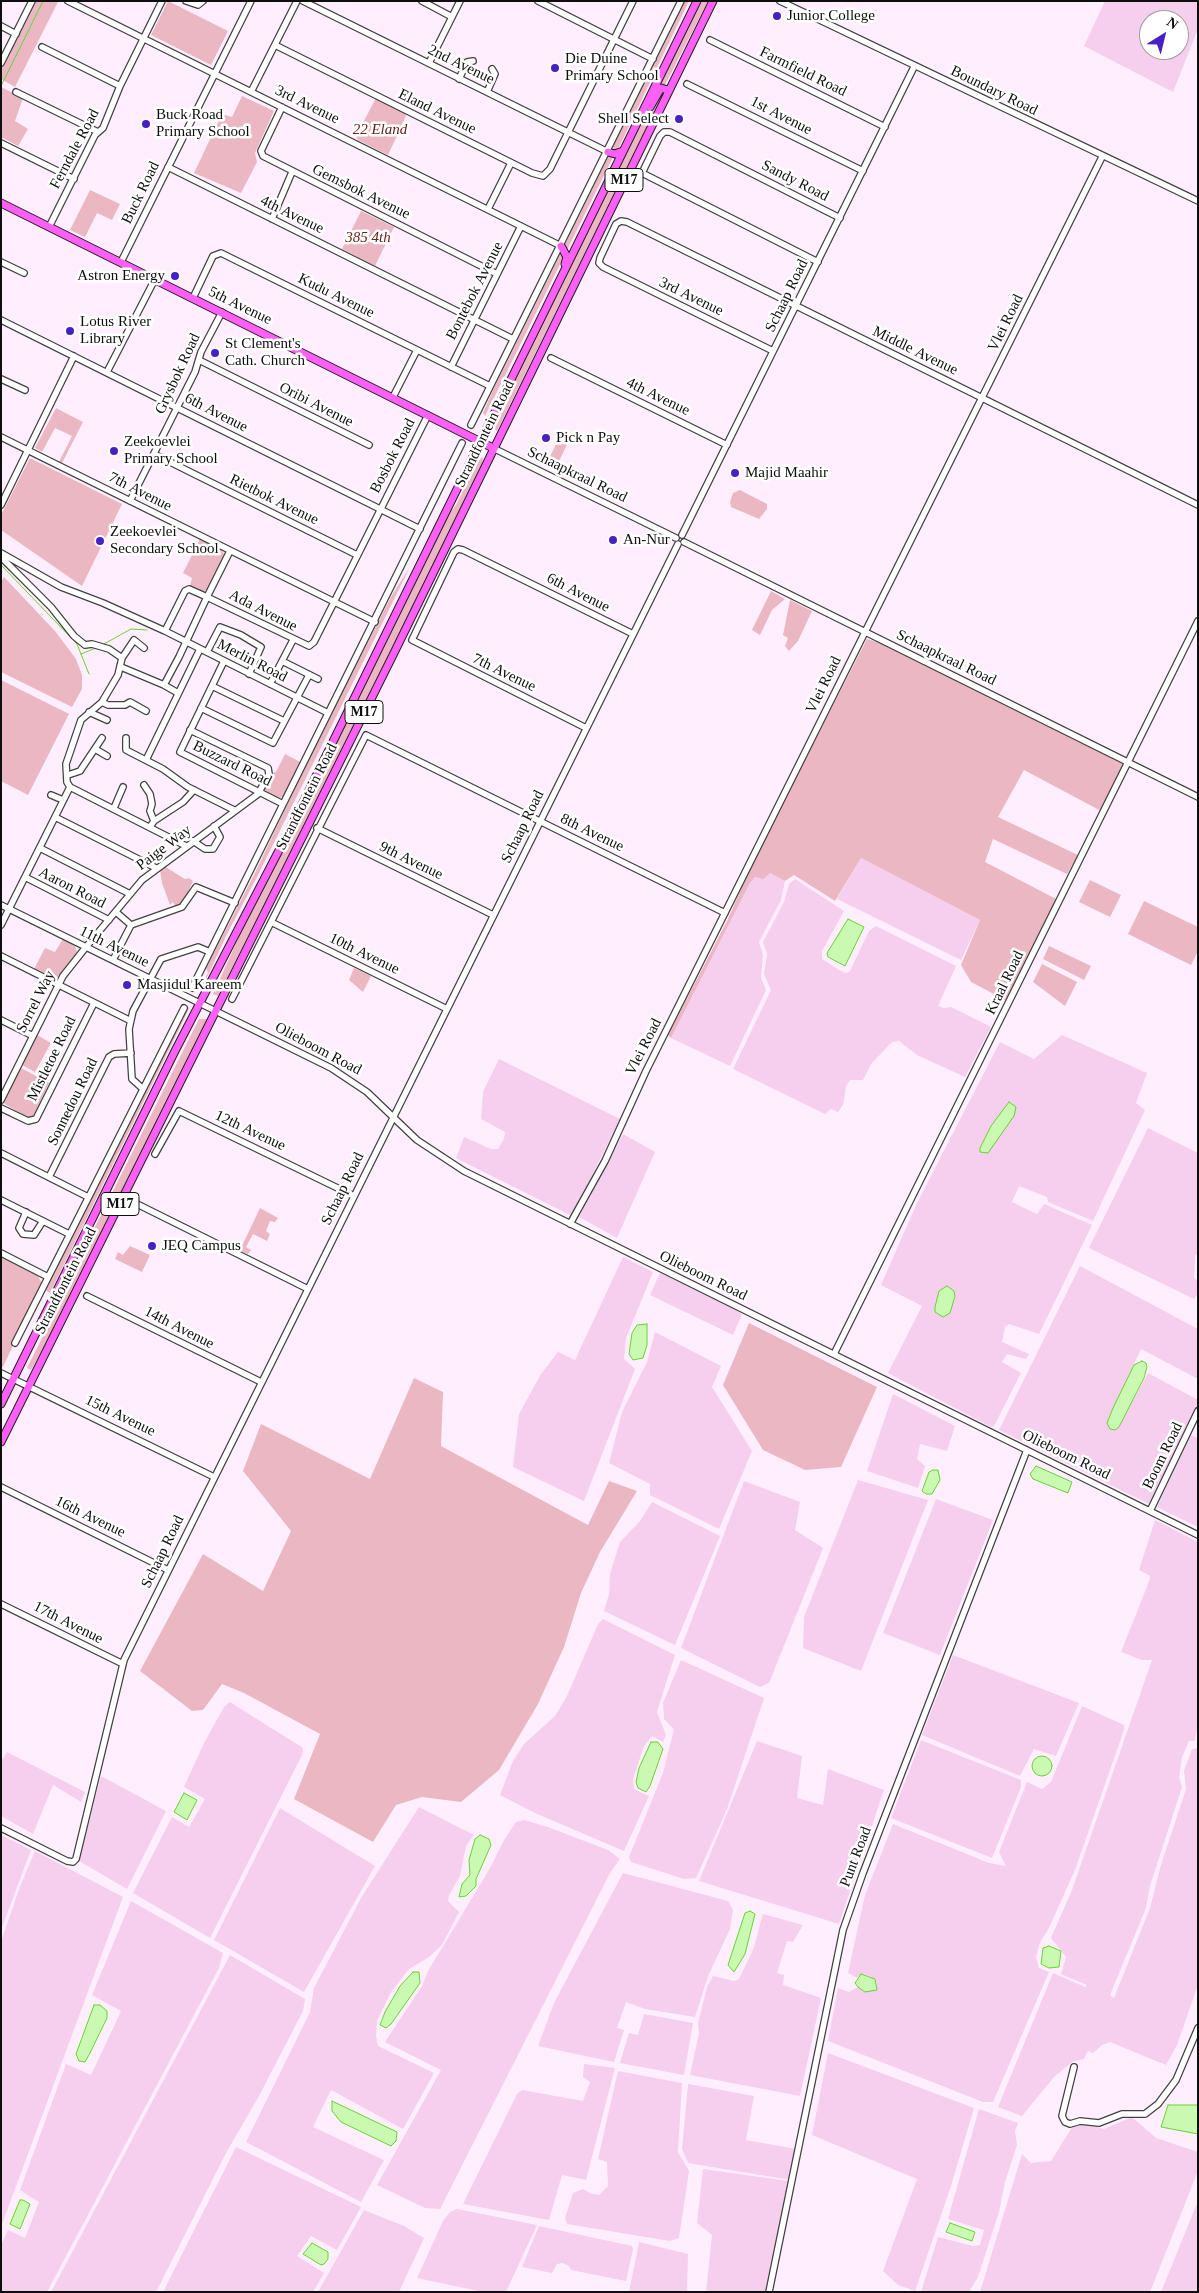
<!DOCTYPE html>
<html>
<head>
<meta charset="utf-8">
<style>
  body { margin:0 }
  #map { position:relative; width:1199px; height:2293px; overflow:hidden; background:#ffeffe; font-family:"Times New Roman",serif }
  canvas { display:block }
  .frame { position:absolute; inset:0; border:2px solid #0e0e0e; pointer-events:none }
  .north { position:absolute; left:1139px; top:10px; width:50px; height:50px; box-sizing:border-box; background:#fff; border:1px solid #9f9f9f; border-radius:50%; rotate:36deg; font-size:14px; font-weight:700; line-height:20px; text-align:center; color:#0e0e0e }
  .north::after { content:''; display:block; margin:auto; width:18px; height:22px; background:#4720c5; clip-path:polygon(50% 0,100% 100%,50% 72%,0 100%) }
</style>
</head>
<body>
<div id="map">
<canvas width="1199" height="2293"></canvas>
<div class="frame"></div>
<div class="north">N</div>
</div>
<script>
const context = document.querySelector('canvas').getContext('2d');
context.lineJoin = 'round';
function paint(path, color) {
  context.fillStyle = color;
  context.fill(path, 'evenodd');
}
function toPath(rows) {
  const path = new Path2D();
  for (const r of rows) {
    if (r.length === 3) {
      path.moveTo(r[0] + r[2], r[1]);
      path.arc(r[0], r[1], r[2], 0, 2 * Math.PI);
      continue;
    }
    path.moveTo(r[0], r[1]);
    for (let i = 2; i < r.length; i += 2) path.lineTo(r[i], r[i + 1]);
  }
  return path;
}
function strokePath(path, color, width, dash) {
  context.strokeStyle = color;
  context.lineWidth = width;
  context.lineCap = dash ? 'butt' : 'round';
  context.setLineDash(dash || []);
  context.stroke(path);
}
function label(font, color, halo, rows, align = 'center') {
  context.font = font + ' "Times New Roman",serif';
  context.lineWidth = 5;
  context.setLineDash([]);
  context.textBaseline = 'middle';
  context.strokeStyle = halo;
  context.fillStyle = color;
  for (const [text, x, y, turn = 0] of rows) {
    context.save();
    context.translate(x, y);
    context.rotate((+turn || 0) * Math.PI / 180);
    context.textAlign = isNaN(turn) ? turn : align;
    if (halo) context.strokeText(text, 0, 0);
    context.fillText(text, 0, 0);
    context.restore();
  }
}
const farmland = toPath([
  [1105,1,1198,1,1198,29,1173,92,1084,46],
  [1149,20,1179,20,1179,50,1149,50],
  [861,858,980,920,961,960,837,899],
  [770,873,785,881,781,900,759,942,763,955,761,978,766,990,730,1066,671,1038,750,883,755,877],
  [795,879,844,911,822,951,822,959,839,970,846,973,850,971,869,931,876,926,956,966,938,1006,944,1008,951,1007,991,1027,965,1077,917,1055,899,1041,892,1042,871,1064,863,1080,850,1080,846,1086,843,1105,838,1112,831,1109,825,1114,733,1069,771,990,764,974,767,954,763,942,784,902,789,884],
  [1062,1035,1147,1073,1136,1103,1145,1110,1093,1221,1048,1202,1047,1197,1019,1186,1012,1202,1037,1214,1044,1204,1092,1225,1039,1334,1009,1324,1005,1327,1002,1342,1029,1354,1026,1359,1007,1354,1002,1362,1021,1373,994,1426,991,1427,888,1373,922,1306,881,1285,917,1203,1000,1042,1034,1059],
  [499,1059,620,1119,572,1216,456,1158,464,1137,491,1149,498,1149,504,1139,505,1132,481,1119,483,1092],
  [1148,1128,1198,1153,1198,1253,1195,1256,1194,1278,1198,1281,1198,1293,1194,1299,1089,1248],
  [623,1134,655,1152,617,1238,579,1217],
  [623,1257,653,1272,626,1338,624,1359,635,1369,584,1501,513,1467,519,1414,541,1374,558,1352,575,1360],
  [1080,1266,1198,1329,1198,1379,1141,1349,1107,1423,1119,1427,1148,1373,1198,1400,1198,1407,1149,1504,999,1430],
  [660,1273,731,1307,742,1314,733,1335,650,1295],
  [655,1332,721,1366,712,1387,752,1451,719,1529,650,1495,650,1484,609,1463,622,1412,647,1362],
  [893,1394,955,1426,947,1451,920,1444,917,1459,925,1466,918,1488,867,1471],
  [1191,1435,1198,1438,1198,1527,1157,1507],
  [858,1480,928,1500,861,1671,803,1648,804,1617],
  [744,1481,800,1502,795,1530,823,1548,769,1683,760,1687,681,1648],
  [936,1499,993,1520,940,1655,883,1633],
  [652,1502,720,1536,675,1645,604,1611,609,1594,610,1574,620,1542,640,1521],
  [1155,1520,1198,1542,1198,1722,1195,1741,1189,1741,1182,1757,1179,1777,1182,1787,1150,1886,1146,1908,1110,1995,1114,1998,1150,1908,1160,1868,1186,1789,1184,1771,1192,1749,1198,1748,1198,1985,1177,2045,1166,2065,1110,2042,1102,2045,1093,2053,1088,2051,1084,2059,1072,2062,1054,2077,1022,2116,998,2107,1053,1973,1085,1987,1087,1985,1061,1974,1066,1957,1051,1938,1072,1890,1152,1660,1142,1660,1121,1652,1150,1579,1150,1576,1139,1570],
  [603,1619,675,1655,657,1712,666,1735,663,1742,652,1736,644,1746,633,1779,634,1789,649,1796,624,1851,535,1813,500,1795,513,1761,524,1744,555,1716,567,1696,598,1624],
  [953,1655,1079,1703,1056,1756,1034,1749,1020,1776,922,1735],
  [681,1660,764,1698,727,1809,696,1878,684,1879,631,1862,629,1857,663,1773,674,1729,664,1719,663,1703],
  [230,1702,303,1748,302,1755,210,1938,133,1893,172,1817,189,1827,205,1799,184,1787,204,1743,224,1707],
  [1082,1706,1124,1725,1124,1730,1075,1870,1048,1930,1040,1942,1036,1957,1039,1968,1049,1972,993,2102,983,2102,828,2041,838,1988,849,1992,858,1987,865,1992,877,1984,875,1979,867,1975,861,1974,857,1978,848,1973,865,1895,893,1824,989,1863,1006,1866,999,1852,1027,1782,1042,1789,1051,1782],
  [921,1740,1021,1780,1021,1787,992,1858,891,1818],
  [757,1741,802,1756,797,1798,823,1805,828,1769,884,1790,839,1924,699,1881],
  [7,1752,85,1792,81,1802,53,1785,33,1834,1,1816,1,1761],
  [101,1776,166,1811,127,1889,79,1861],
  [419,1807,474,1835,466,1846,460,1876,449,1895,448,1901,459,1912,442,1945,429,1957,409,1969,391,1992,377,2021,376,2036,378,2046,434,2073,403,2129,331,2090,313,2127,384,2160,361,2202,246,2142,310,2012,314,1988,361,1898],
  [280,1808,375,1866,304,1992,214,1940],
  [524,1820,548,1827,608,1850,620,1859,610,1873,440,2209,425,2208,377,2185,441,2070,385,2042,422,1986,428,1971,489,1870,503,1842,516,1822],
  [1,1835,31,1850,1,1930],
  [35,1851,123,1897,1,2227,1,1942,19,1889],
  [623,1873,728,1901,733,1910,730,1929,708,1976,695,2017,645,2009,626,2002,617,2028,624,2030,614,2062,538,2046,554,2003],
  [131,1901,223,1953,219,1968,47,2292,1,2292,1,2245,8,2230,25,2238,39,2202,20,2190,66,2064,91,2075,121,2011,92,1995],
  [763,1914,803,1925,793,1942,787,1941,777,1973,784,1975,783,1985,821,1998,800,2096,690,2075,699,2033,698,2023,707,1987,713,1976,734,1981,739,1979,753,1950],
  [230,1955,305,1999,303,2011,259,2096,226,2153,156,2292,51,2292],
  [644,2014,693,2023,684,2075,620,2063,629,2033,638,2035],
  [828,2053,974,2108,950,2189,915,2291,898,2285,883,2271,917,2179,812,2135],
  [584,2064,615,2068,586,2180,562,2175,549,2220,463,2204,517,2094,522,2090,583,2101,590,2082,583,2077],
  [618,2071,682,2083,678,2152,689,2171,679,2238,670,2241,567,2224,565,2218,573,2193,583,2189,592,2194,599,2195,608,2186,607,2162,598,2159],
  [688,2084,754,2096,746,2140,796,2149,790,2180,688,2163,682,2149],
  [979,2109,1018,2123,1015,2131,1017,2145,1005,2182,999,2212,978,2277,969,2292,921,2292,938,2237,973,2246,980,2245,984,2230,948,2219],
  [1132,2117,1156,2138,1198,2152,1198,2171,1150,2292,980,2292,1022,2154,1031,2163,1051,2161,1076,2121,1104,2129],
  [236,2147,361,2207,337,2250,311,2236,297,2256,324,2273,313,2292,163,2292],
  [703,2169,789,2181,767,2292,706,2292,712,2235,697,2223],
  [1198,2201,1198,2292,1161,2292],
  [457,2209,537,2225,506,2292,483,2292,417,2278,443,2221,450,2212],
  [364,2210,404,2226,424,2238,399,2292,318,2292],
  [539,2226,632,2246,633,2249,626,2281,571,2270,569,2266,563,2263,557,2264,552,2273,522,2267],
  [639,2242,688,2254,687,2292,629,2292]
]);
const green = toPath([
  [33,1,58,2,15,87,1,79,1,70],
  [168,1,228,31,211,65,151,35],
  [684,1,689,1,619,147,614,150,613,146],
  [702,1,708,1,665,85,656,89],
  [1,87,23,98,15,121,28,129,18,146,1,137],
  [664,92,659,102,497,431,492,427,634,137,660,93],
  [242,96,274,111,255,153,257,162,241,193,194,173,222,114,232,117],
  [376,98,405,112,406,116,388,155,358,140,356,136],
  [608,157,613,157,485,416,483,413,493,390],
  [90,190,120,204,112,220,97,213,85,237,70,230],
  [361,211,394,227,375,266,342,249],
  [56,408,83,422,62,463,59,462,72,436,55,428,42,452,35,448],
  [560,436,569,440,555,470,546,465],
  [480,457,483,458,482,463,444,543,218,996,213,994,250,913,444,521,456,505],
  [30,458,122,504,82,586,1,530,1,515],
  [740,490,767,504,767,509,759,519,731,507,730,502,733,493],
  [200,539,222,550,225,556,209,589,202,592,190,586,192,578,183,573],
  [410,567,257,877,227,934,210,971,202,988,199,987,197,985,198,982,203,982,208,973,206,968,255,873,319,737,392,595],
  [4,577,55,631,76,659,82,675,82,689,72,707,1,672,1,582],
  [771,591,785,599,772,610,760,635,752,630],
  [790,600,812,611,798,641,789,651,785,646,788,638,783,635],
  [867,639,878,642,1121,762,1123,767,1101,811,1024,770,998,817,1078,855,1067,874,993,839,985,862,1058,900,1007,1001,971,982,961,965,980,920,861,858,835,901,794,875,785,881,770,873,763,879,755,877,750,883,671,1038,668,1035,728,919,752,864],
  [1,680,69,714,28,795,1,781],
  [285,754,302,763,285,796,279,798,267,793,264,788,272,773,276,772],
  [164,866,185,879,189,878,193,881,183,903,176,907,173,902,170,905,162,883,160,870],
  [1090,880,1121,895,1110,917,1079,902],
  [1144,901,1198,927,1198,951,1191,965,1128,934],
  [63,939,75,946,77,952,55,980,34,969,45,948,55,952],
  [1049,946,1091,966,1084,980,1043,959],
  [1042,964,1077,982,1065,1006,1033,982],
  [354,968,371,976,363,992,349,980],
  [186,1005,189,1008,187,1013,50,1293,45,1290],
  [199,1019,207,1019,207,1021,60,1318,31,1370,27,1368,51,1320,56,1305],
  [37,1035,51,1043,35,1072,22,1065],
  [21,1068,49,1083,33,1117,28,1118,3,1103],
  [260,1208,278,1218,275,1222,270,1221,266,1231,270,1234,267,1241,253,1234,246,1247,251,1250,248,1254,240,1250],
  [130,1246,150,1255,142,1272,115,1259,118,1252,123,1255],
  [1,1258,38,1276,42,1283,3,1367,1,1366],
  [749,1323,877,1387,841,1467,805,1470,763,1450,723,1385],
  [414,1378,443,1392,441,1446,588,1525,609,1481,637,1491,600,1552,581,1593,564,1647,538,1704,499,1770,461,1802,422,1797,396,1805,373,1842,294,1799,320,1734,244,1693,222,1684,203,1710,192,1711,140,1671,203,1554,263,1591,291,1531,243,1471,261,1424,370,1479]
]);
const water = toPath([
  [848,919,864,927,845,966,828,957,827,953,848,919],
  [1009,1102,1016,1107,1014,1116,988,1153,980,1152,980,1148,991,1126,1009,1102],
  [947,1286,954,1291,955,1296,950,1313,943,1317,935,1312,935,1307,939,1291,947,1286],
  [647,1324,647,1345,643,1358,633,1360,629,1354,632,1333,637,1325,647,1324],
  [1142,1361,1146,1363,1147,1367,1144,1378,1119,1427,1115,1430,1110,1429,1107,1423,1113,1408,1134,1365,1142,1361],
  [1036,1466,1072,1482,1068,1493,1033,1479,1030,1474,1036,1466],
  [933,1470,938,1470,940,1480,932,1494,926,1494,922,1491,929,1472,933,1470],
  [651,1742,658,1742,663,1749,650,1786,646,1792,638,1788,636,1782,639,1768,651,1742],
  [1042,1766,10],
  [184,1793,197,1800,187,1820,174,1812,184,1793],
  [480,1835,489,1839,491,1845,476,1879,476,1886,466,1896,459,1897,462,1884,470,1875,469,1860,475,1839,480,1835],
  [750,1911,755,1914,745,1954,734,1972,728,1965,745,1913,750,1911],
  [1049,1946,1061,1951,1059,1967,1049,1968,1041,1964,1043,1948,1049,1946],
  [413,1972,419,1972,420,1983,391,2024,386,2028,380,2025,385,2012,400,1986,413,1972],
  [861,1974,875,1979,877,1990,865,1992,858,1987,855,1983,861,1974],
  [94,2005,100,2005,107,2011,107,2018,89,2055,85,2062,79,2061,76,2054,94,2005],
  [332,2101,397,2132,396,2141,391,2146,341,2122,332,2111,332,2101],
  [1168,2105,1198,2105,1198,2134,1161,2127,1168,2105],
  [20,2200,23,2200,30,2204,20,2229,10,2224,20,2200],
  [950,2223,975,2232,972,2241,946,2232,950,2223],
  [312,2243,328,2252,328,2259,324,2264,321,2265,303,2254,312,2243]
]);
const stream = toPath([
  [1,86,43,1],
  [1,565,77,644,89,674],
  [104,644,131,629,147,630],
  [81,654,96,648]
]);
const minor = toPath([
  [68,1,561,246],
  [186,1,198,5,203,1],
  [303,1,608,152],
  [422,1,452,17],
  [538,1,653,59],
  [780,1,1198,201],
  [1,26,16,34],
  [710,40,885,127],
  [275,45,532,173,543,176,550,169,633,1],
  [42,47,120,86],
  [1,63,32,1],
  [429,63,460,1],
  [459,79,467,62,473,61],
  [687,84,863,171],
  [16,92,98,132],
  [251,92,297,1],
  [487,92,495,74,492,69],
  [282,107,261,151,263,156,497,274],
  [1,143,74,179],
  [168,167,513,339],
  [488,209,511,163],
  [272,219,292,172],
  [49,227,95,135,103,128,120,86,162,1],
  [1,262,24,273],
  [121,262,251,1],
  [818,262,642,173,660,136,664,132,670,132,840,218],
  [193,298,213,256,221,253,490,386],
  [1,320,420,529],
  [773,351,603,267,599,263,600,258,616,224,621,221,627,222,1198,505],
  [551,358,727,445],
  [199,360,369,445],
  [451,367,521,226],
  [107,372,155,279],
  [1,379,25,390],
  [393,397,417,350],
  [471,425,681,1],
  [1,437,375,622],
  [493,448,676,538],
  [154,454,357,555],
  [130,501,195,372,201,352,222,312],
  [1,505,74,356],
  [682,535,914,67],
  [684,542,1198,797],
  [230,551,207,597,309,646,314,642,428,415],
  [1,553,61,587,103,603,165,631,328,713],
  [1,557,51,607,74,636,85,645,92,644,109,649,122,658,118,675,102,702,81,720,66,764,67,782,70,787],
  [207,652,220,627,241,635,261,647,249,674],
  [122,658,134,640,144,648],
  [224,661,180,752,283,804],
  [282,661,318,679],
  [121,667,164,685,178,693],
  [270,684,293,640],
  [164,685,179,657,207,597,189,589,185,591,165,631],
  [212,686,284,721],
  [102,702,108,705,125,705,130,702,146,711],
  [201,708,273,743,309,675],
  [89,712,107,720],
  [586,728,412,640,454,552,458,549,463,550,633,634],
  [126,738,126,750,163,769,188,787,234,810],
  [95,749,107,756],
  [146,760,200,649],
  [68,775,80,771,102,738],
  [144,785,150,794,152,804,150,811,154,821],
  [70,787,186,846],
  [51,795,63,800],
  [114,808,123,787],
  [55,817,156,868],
  [150,827,154,821,183,802,194,790],
  [317,828,493,915],
  [193,841,205,849,213,849,220,837,214,826],
  [40,848,130,894],
  [25,877,109,920],
  [1,905,331,1068,367,1092,417,1140,464,1171,1198,1535],
  [116,912,131,925],
  [271,922,447,1009],
  [1,925,70,787],
  [1,956,129,1020],
  [113,960,131,925,182,907,196,887,235,903],
  [192,988,462,443],
  [232,999,366,735,725,913],
  [1,1020,33,1036],
  [142,1088,132,1079,129,1029,133,1011,161,959,198,947,210,952],
  [1,1100,63,976,86,947,142,880,258,794,269,774,268,768,190,730],
  [1,1108,28,1121,36,1119,94,1003],
  [1,1153,88,1197],
  [155,1154,179,1111,354,1196],
  [49,1177,109,1057,114,1054,131,1053],
  [1,1200,69,1234],
  [131,1201,308,1289],
  [26,1212,19,1228,23,1234,34,1235,43,1221],
  [570,1224,605,1161,646,1071,1102,157],
  [1,1253,48,1277],
  [87,1296,261,1382],
  [15,1343,184,1008],
  [834,1354,1198,621],
  [1,1373,214,1477],
  [1,1487,168,1570],
  [1150,1511,1198,1411],
  [1,1604,123,1664],
  [1,1828,67,1861,73,1862,76,1859,124,1660,678,544],
  [1074,2067,1062,2116,1065,2122,1070,2124,1080,2121,1099,2123,1122,2114,1145,2114,1158,2104,1176,2080,1198,2028],
  [769,2292,843,1930,863,1873,1027,1450]
]);
const major = toPath([
  [650,107,661,88,668,90],
  [608,152,615,154,623,151],
  [1,203,493,448],
  [561,246,567,257,565,264],
  [1,1404,175,1051,289,831,697,1],
  [1,1442,393,655,713,1]
]);
const markers = [
  [777,16,5,"#4720c5"],
  [555,68,5,"#4720c5"],
  [679,119,5,"#4720c5"],
  [146,124,5,"#4720c5"],
  [175,276,5,"#4720c5"],
  [70,331,5,"#4720c5"],
  [215,353,5,"#4720c5"],
  [546,438,5,"#4720c5"],
  [114,451,5,"#4720c5"],
  [735,473,5,"#4720c5"],
  [613,540,5,"#4720c5"],
  [100,541,5,"#4720c5"],
  [127,985,5,"#4720c5"],
  [152,1246,5,"#4720c5"]
];
const shields = [
  [624,180,38],
  [364,712,38],
  [120,1204,38]
];
const shieldNames = [
  ["M17",624,180],
  ["M17",364,712],
  ["M17",120,1204]
];
const poiNames = [
  ["Junior College",787,16],
  ["Die Duine",565,59],
  ["Primary School",565,76],
  ["Buck Road",156,115],
  ["Primary School",156,132],
  ["Shell Select",669,119,"right"],
  ["Astron Energy",165,276,"right"],
  ["Lotus River",80,322],
  ["Library",80,339],
  ["St Clement's",225,344],
  ["Cath. Church",225,361],
  ["Pick n Pay",556,438],
  ["Zeekoevlei",124,442],
  ["Primary School",124,459],
  ["Majid Maahir",745,473],
  ["Zeekoevlei",110,532],
  ["Secondary School",110,549],
  ["An-Nur",623,540],
  ["Masjidul Kareem",137,985],
  ["JEQ Campus",162,1246]
];
const streetNames = [
  ["2nd Avenue",461,65,26],
  ["Farmfield Road",803,72,26],
  ["Boundary Road",994,91,26],
  ["3rd Avenue",307,105,26],
  ["Eland Avenue",437,112,26],
  ["1st Avenue",781,116,27],
  ["Ferndale Road",75,149,-62],
  ["Sandy Road",795,181,27],
  ["Gemsbok Avenue",361,192,26],
  ["Buck Road",141,193,-64],
  ["4th Avenue",292,215,26],
  ["Bontebok Avenue",475,291,-63],
  ["Kudu Avenue",336,296,26],
  ["Schaap Road",787,296,-64],
  ["3rd Avenue",691,297,26],
  ["5th Avenue",240,306,26],
  ["Vlei Road",1006,323,-64],
  ["Middle Avenue",915,351,26],
  ["Grysbok Road",178,374,-65],
  ["4th Avenue",658,397,26],
  ["Oribi Avenue",316,405,27],
  ["6th Avenue",216,413,27],
  ["Strandfontein Road",485,434,-64],
  ["Bosbok Road",393,456,-63],
  ["Schaapkraal Road",577,475,26],
  ["7th Avenue",140,492,27],
  ["Rietbok Avenue",274,500,26],
  ["6th Avenue",578,593,27],
  ["Ada Avenue",263,611,27],
  ["Schaapkraal Road",946,658,26],
  ["Merlin Road",252,661,27],
  ["7th Avenue",504,673,26],
  ["Vlei Road",824,685,-64],
  ["Buzzard Road",232,764,26],
  ["Strandfontein Road",307,797,-63],
  ["Schaap Road",523,827,-64],
  ["8th Avenue",592,833,26],
  ["Paige Way",164,848,-37],
  ["9th Avenue",411,861,26],
  ["Aaron Road",72,888,27],
  ["11th Avenue",114,947,26],
  ["10th Avenue",364,954,26],
  ["Kraal Road",1005,983,-64],
  ["Sorrel Way",36,1002,-63],
  ["Vlei Road",644,1047,-63],
  ["Olieboom Road",318,1049,28],
  ["Mistletoe Road",52,1059,-64],
  ["Sonnedou Road",73,1102,-64],
  ["12th Avenue",250,1131,25],
  ["Schaap Road",343,1189,-64],
  ["Olieboom Road",703,1276,26],
  ["Strandfontein Road",66,1281,-63],
  ["14th Avenue",179,1328,27],
  ["15th Avenue",120,1416,26],
  ["Olieboom Road",1066,1455,26],
  ["Boom Road",1163,1456,-64],
  ["16th Avenue",90,1517,26],
  ["Schaap Road",163,1552,-64],
  ["17th Avenue",68,1623,27],
  ["Punt Road",856,1857,-69]
];
const parkNames = [
  ["22 Eland",380,130],
  ["385 4th",368,238]
];
paint(farmland, '#f6ceee');
paint(green, '#ebb7c3');
paint(water, '#caf9b1');
strokePath(water, '#67d335', 1);
strokePath(stream, '#67d335', 1);
strokePath(minor, '#414141', 8);
strokePath(major, '#1f1f1f', 9);
strokePath(minor, '#fff', 5.5);
strokePath(major, '#fe60f7', 7);
for (const [x, y, r, color] of markers) {
  const dot = new Path2D();
  dot.arc(x, y, r, 0, 2 * Math.PI);
  context.fillStyle = color;
  context.fill(dot);
  strokePath(dot, '#fff', 2);
}
for (const [x, y, w] of shields) {
  const box = new Path2D();
  box.roundRect(x - w / 2, y - 11.5, w, 23, 4);
  context.fillStyle = '#fff';
  context.fill(box);
  strokePath(box, '#0e0e0e', 1);
}
label('bold 14px', '#0e0e0e', null, shieldNames);
label('15px', '#0e0e0e', '#fff', poiNames, 'left');
label('15px', '#0e0e0e', '#fff', streetNames);
label('italic 15px', '#69211b', '#fff', parkNames);
</script>
</body>
</html>
